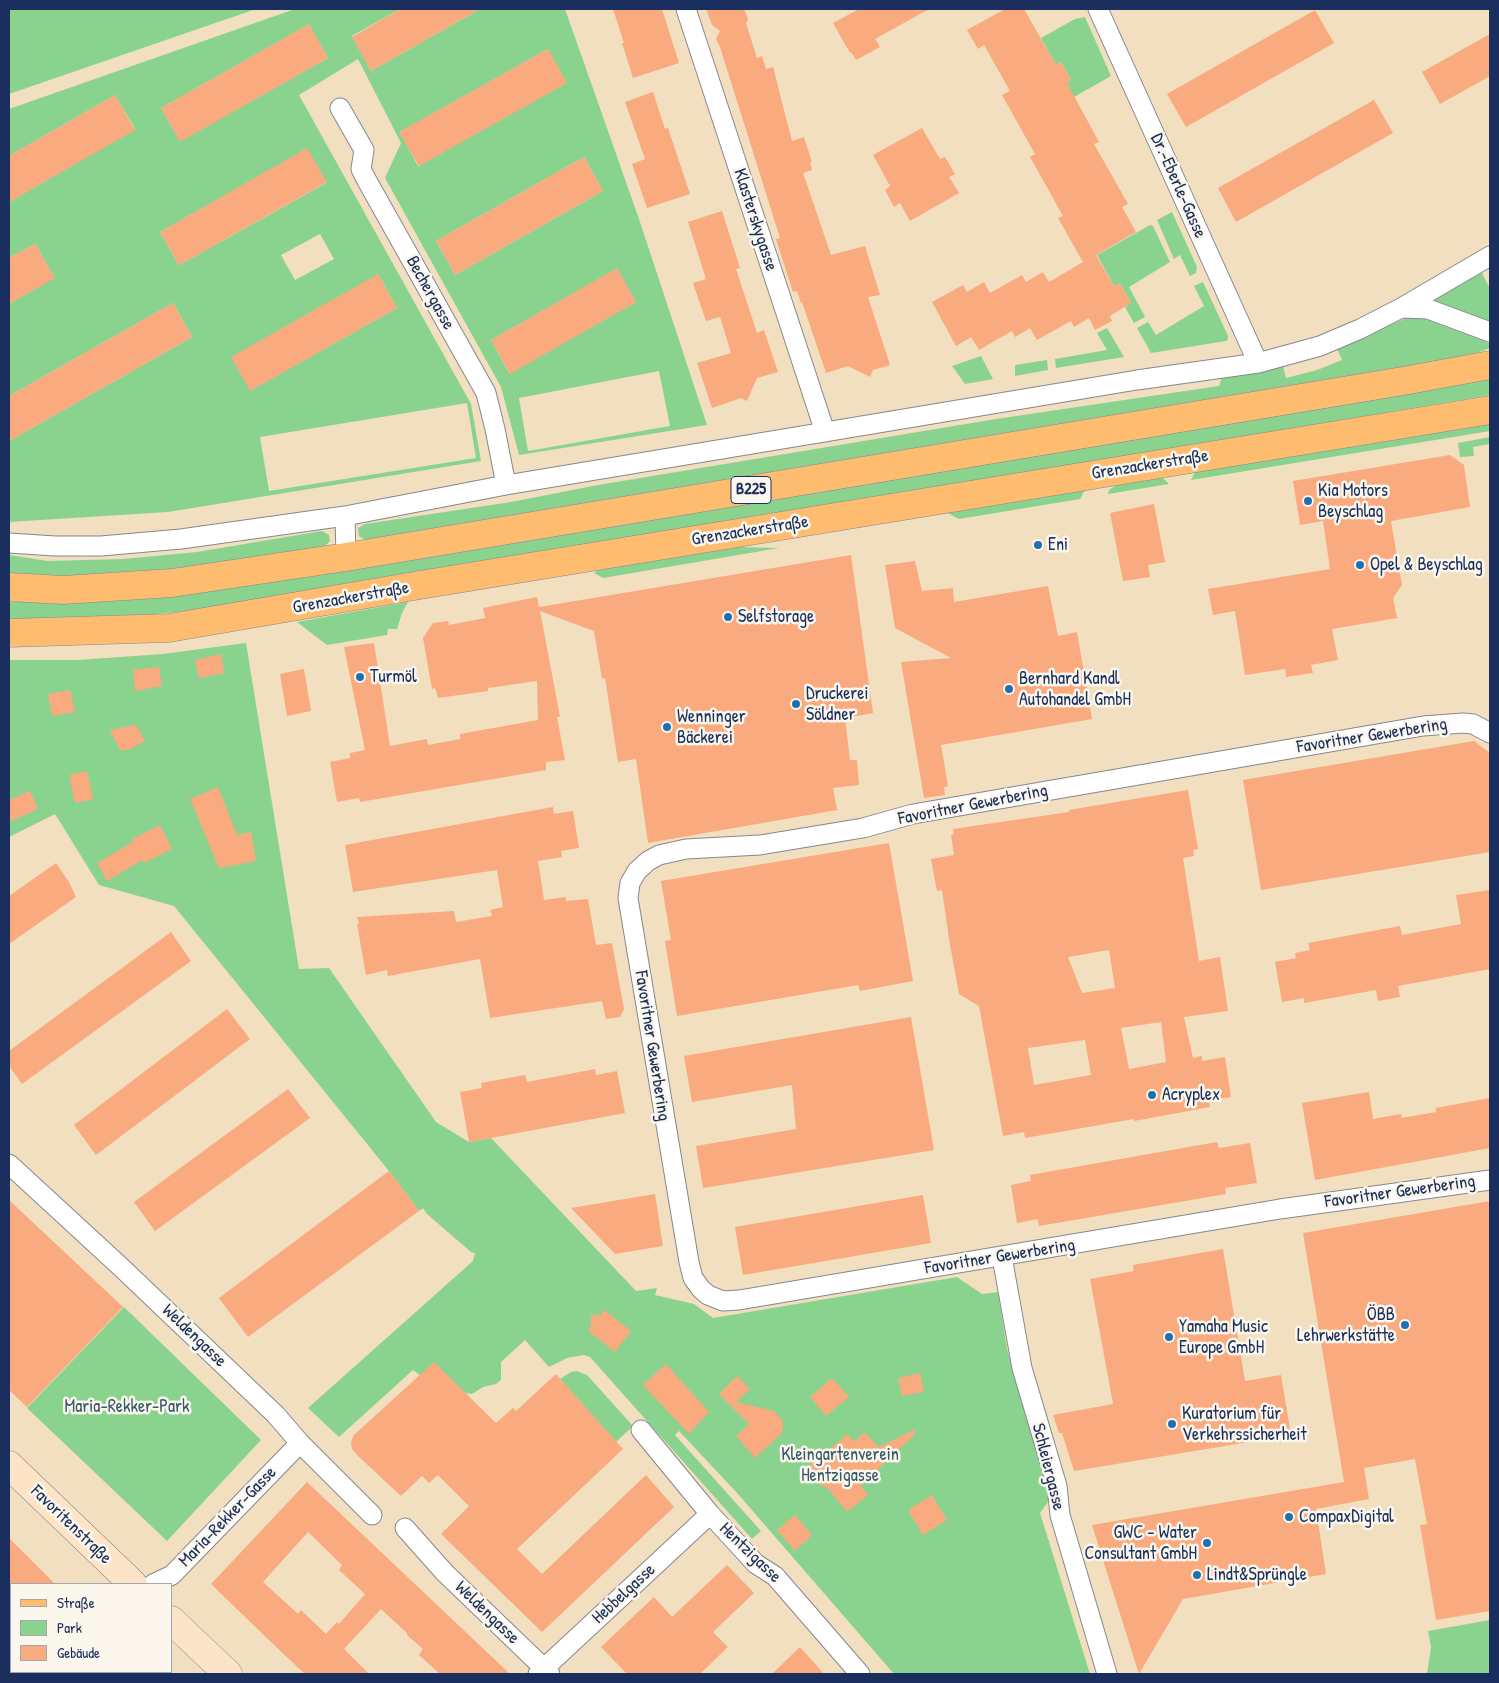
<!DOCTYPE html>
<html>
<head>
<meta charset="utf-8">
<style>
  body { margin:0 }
  #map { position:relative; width:1499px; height:1683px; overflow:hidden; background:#f1dfc0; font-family:"Patrick Hand",sans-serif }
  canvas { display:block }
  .frame { position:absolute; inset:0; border:10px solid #1b2f5e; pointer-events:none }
  .legend { position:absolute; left:10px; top:1583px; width:162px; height:90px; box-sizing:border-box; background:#fbf7ec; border:1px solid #a1a7b3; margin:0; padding:6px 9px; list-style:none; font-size:15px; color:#1b2f5e }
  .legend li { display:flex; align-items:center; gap:10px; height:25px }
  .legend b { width:25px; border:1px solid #a1a7b3 }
</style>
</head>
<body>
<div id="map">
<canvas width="1499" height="1683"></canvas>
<div class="frame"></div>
<ul class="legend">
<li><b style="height:6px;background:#fdbc70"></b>Straße</li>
<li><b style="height:14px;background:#8ad38f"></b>Park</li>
<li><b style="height:14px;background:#f9aa7e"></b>Gebäude</li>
</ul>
</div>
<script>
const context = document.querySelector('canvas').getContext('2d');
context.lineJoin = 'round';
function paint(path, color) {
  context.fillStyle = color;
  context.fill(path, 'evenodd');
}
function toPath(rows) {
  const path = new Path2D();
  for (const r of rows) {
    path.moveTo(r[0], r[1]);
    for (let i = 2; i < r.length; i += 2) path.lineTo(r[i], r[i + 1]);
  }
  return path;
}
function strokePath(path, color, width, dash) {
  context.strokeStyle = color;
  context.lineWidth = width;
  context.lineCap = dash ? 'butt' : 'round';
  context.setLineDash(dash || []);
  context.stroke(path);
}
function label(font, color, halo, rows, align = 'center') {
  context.font = font + ' "Patrick Hand",sans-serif';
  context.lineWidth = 5;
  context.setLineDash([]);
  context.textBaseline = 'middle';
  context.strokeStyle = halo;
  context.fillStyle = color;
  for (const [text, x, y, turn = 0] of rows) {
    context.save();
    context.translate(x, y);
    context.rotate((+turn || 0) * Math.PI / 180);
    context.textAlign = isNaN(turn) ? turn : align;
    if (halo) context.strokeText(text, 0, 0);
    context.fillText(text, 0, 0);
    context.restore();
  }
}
const green = toPath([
  [9,9,256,9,9,94],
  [295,9,400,9,352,36,371,71,480,9,565,9,639,219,707,425,519,455,501,387,385,178,401,143,358,59,299,95,471,404,481,461,168,512,9,522,9,441,192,337,173,303,9,396,9,304,54,277,35,244,9,258,9,202,135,129,115,95,9,156,9,109],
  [308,25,328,58,180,141,161,108],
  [548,49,566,83,418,166,400,132],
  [307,149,326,183,179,265,160,232],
  [584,157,603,191,455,275,436,241],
  [320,234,334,259,295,280,281,255],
  [617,269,636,302,509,373,491,340],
  [378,274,397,308,251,390],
  [659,371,670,426,528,451,519,398],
  [467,403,476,458,269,491,260,437],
  [1085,17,1111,76,1074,97,1066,83,1071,80,1061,62,1056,65,1041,38,1075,19],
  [1172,212,1197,267,1196,273,1190,276,1180,255,1174,259,1157,220],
  [1150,225,1153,226,1170,262,1129,287,1145,317,1134,323,1125,307,1131,303,1120,283,1114,286,1097,255],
  [1482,273,1490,289,1490,322,1435,302,1433,299,1436,296],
  [1203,282,1228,336,1228,339,1226,341,1151,353,1137,328,1148,322,1156,335,1204,306,1194,286],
  [1416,316,1441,321,1489,343,1490,348,1468,356,365,540,359,536,358,528,365,524,511,502,598,485,996,419,1219,386,1222,377,1283,366,1286,378,1317,370,1342,360,1337,349,1404,319],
  [1107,328,1124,357,1056,368,1055,359,1107,350,1097,333],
  [981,356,993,379,965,384,952,366],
  [1047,360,1048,370,1015,376,1015,365],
  [1490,379,1490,395,1484,396,992,479,189,611,144,615,9,620,9,602,104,601],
  [1490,421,1490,431,1191,480,1196,470],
  [1490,437,1490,444,1473,447,1474,456,1460,457,1458,443],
  [1162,477,1169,484,1108,494,1109,490,1118,484],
  [1085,490,1080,499,959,519,946,512],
  [322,531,329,535,330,541,324,547,200,567,122,575,48,578,9,577,9,555,48,561,123,559,197,552],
  [738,547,779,548,603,578,594,573,598,570],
  [408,602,402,613,397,629,388,629,387,635,327,645,297,622],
  [246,643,299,969,329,968,436,1122,469,1142,491,1138,636,1291,657,1288,655,1295,694,1304,713,1318,957,1277,982,1294,998,1292,1007,1349,1051,1498,1040,1513,1090,1674,894,1674,738,1494,679,1431,675,1435,761,1531,752,1539,590,1357,584,1355,567,1358,549,1367,525,1340,501,1362,501,1380,496,1384,483,1387,472,1394,466,1393,420,1375,413,1370,339,1437,308,1408,473,1261,475,1253,471,1252,427,1214,423,1208,419,1211,389,1171,174,906,99,885,55,814,9,837,9,660,77,660,163,654],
  [124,1307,261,1440,167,1541,27,1408],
  [577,1371,587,1375,633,1426,616,1442,560,1379,571,1372],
  [1490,1620,1490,1674,1427,1674,1431,1647,1428,1631]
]);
const building = toPath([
  [400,9,480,9,371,71,352,37],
  [613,9,662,9,679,63,633,78,622,43,624,43],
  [706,9,744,9,748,19,746,23,757,58,762,56,766,69,773,67,792,141,804,137,812,162,810,162,812,170,803,173,831,255,865,246,880,295,868,297,890,365,873,370,870,377,848,366,826,373,802,302,801,303,797,291,793,292,776,239,780,238,720,47,716,39,720,31,712,25],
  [859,9,929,9,875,39,880,47,856,60,851,52,850,53,833,23],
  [1005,9,1024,9,1056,65,1061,62,1071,80,1067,83,1099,142,1094,144,1128,204,1122,207,1136,232,1096,255,1114,286,1120,283,1131,303,1110,316,1112,321,1095,330,1089,318,1074,327,1071,321,1037,340,1030,328,1015,337,1012,331,979,350,971,337,956,346,932,302,963,285,967,292,984,282,990,293,1022,275,1026,282,1043,272,1049,282,1083,262,1058,218,1063,216,1030,157,1035,154,1002,95,1010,91,984,45,978,49,967,30],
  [1315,10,1334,43,1186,127,1167,94],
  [309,24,328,58,180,142,161,108],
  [1490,34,1490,76,1440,104,1422,72],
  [548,49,567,83,419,166,399,132],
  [653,92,665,129,668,128,690,194,647,208,632,164,645,159,625,102],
  [115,95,135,130,9,202,9,156],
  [1374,100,1393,133,1236,222,1218,188],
  [922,128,940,159,945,157,955,174,949,177,959,193,910,221,900,203,894,207,885,190,890,186,873,155],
  [307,148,327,182,179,265,160,232],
  [584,157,603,191,455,275,436,241],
  [722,211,740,268,736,269,757,333,764,330,778,372,757,378,747,401,741,398,712,408,697,363,731,353,720,317,706,321,693,283,706,279,688,222],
  [35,244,55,278,9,304,9,258],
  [617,268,636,302,510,374,491,340],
  [378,274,397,308,250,391,231,357],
  [173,303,192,337,9,441,9,396],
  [1450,455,1464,465,1470,507,1391,521,1402,585,1393,598,1397,618,1332,629,1338,660,1311,665,1313,673,1286,677,1285,669,1245,675,1235,611,1213,615,1208,589,1330,569,1323,521,1300,525,1293,481],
  [1154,504,1165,562,1148,565,1150,577,1123,581,1110,513],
  [851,555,873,713,845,718,850,760,857,760,859,785,833,788,837,810,648,843,636,759,618,762,605,678,602,679,594,631,540,611,560,717,557,717,565,760,546,762,546,770,360,802,359,798,337,802,330,762,350,758,350,753,365,750,344,647,374,643,390,746,427,739,428,745,460,739,460,734,538,720,537,681,488,688,488,691,438,698,435,688,432,689,423,638,433,623,448,621,449,625,485,618,483,608,537,597,539,607],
  [915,561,922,591,953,588,954,602,1048,586,1058,636,1077,632,1092,719,941,745,948,786,944,787,945,795,924,798,901,662,951,658,895,628,885,565],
  [221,654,224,673,199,678,195,660],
  [159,667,162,686,135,691,133,670],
  [304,669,311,711,287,716,280,674],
  [70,690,75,712,52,716,48,694],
  [136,725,145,741,128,750,120,750,110,730],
  [1474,741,1490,753,1490,852,1261,890,1243,780],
  [87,771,93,799,75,803,69,775],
  [218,787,237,835,251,832,256,861,219,868,190,799],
  [1188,790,1198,849,1193,850,1194,856,1183,858,1199,961,1220,957,1228,1011,1184,1017,1193,1058,1202,1056,1202,1061,1225,1057,1231,1097,1209,1101,1210,1107,1134,1121,1134,1119,1025,1138,1024,1132,1003,1136,979,1006,959,994,949,939,942,890,937,891,931,859,954,855,951,835,954,834,953,829,1069,812,1069,810],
  [1109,950,1115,988,1082,993,1068,957],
  [1161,1022,1166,1062,1129,1069,1121,1028],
  [1085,1040,1091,1075,1034,1085,1028,1048],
  [30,791,38,809,9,822,9,800],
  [553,807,554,814,573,811,579,848,561,851,562,857,538,861,544,900,566,897,566,901,588,899,596,945,612,943,624,1009,620,1017,606,1019,602,1001,490,1018,480,959,388,976,387,970,366,975,357,924,359,924,357,917,454,911,456,922,492,916,490,910,503,907,497,870,353,892,345,845],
  [160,825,172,849,144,863,142,860,107,881,97,863,133,842,132,839],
  [889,843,913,981,860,991,858,985,677,1016,665,941,671,940,661,881],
  [56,863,69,882,76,897,9,944,9,896],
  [1490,890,1490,969,1398,986,1400,997,1378,1001,1376,990,1304,1003,1304,998,1282,1002,1275,962,1296,958,1295,953,1310,950,1308,943,1400,926,1402,935,1461,924,1456,895],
  [171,932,191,961,22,1084,9,1066,9,1051],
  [227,1009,250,1039,96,1155,74,1125],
  [911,1017,934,1150,703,1188,696,1146,796,1129,792,1085,692,1102,684,1056],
  [595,1069,596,1075,617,1071,625,1113,469,1142,460,1092,482,1088,481,1083,525,1075,527,1082],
  [288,1089,310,1118,155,1231,134,1202],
  [1369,1092,1373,1119,1401,1114,1402,1118,1436,1112,1436,1108,1490,1098,1490,1148,1315,1180,1302,1103],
  [1217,1142,1219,1148,1250,1143,1257,1183,1225,1188,1226,1194,1039,1226,1038,1219,1017,1223,1011,1185,1031,1181,1030,1175],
  [389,1171,419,1211,248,1337,219,1298],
  [655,1194,663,1246,615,1254,571,1208],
  [923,1195,931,1243,743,1275,735,1227],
  [9,1200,123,1307,27,1407,9,1390],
  [1490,1201,1490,1611,1436,1620,1420,1525,1427,1524,1415,1459,1364,1468,1369,1499,1316,1509,1326,1574,1183,1599,1139,1674,1092,1525,1344,1482,1303,1233],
  [1223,1249,1245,1381,1281,1375,1291,1435,1074,1471,1062,1433,1059,1433,1053,1415,1113,1404,1090,1279,1134,1271,1133,1265],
  [604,1310,631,1331,615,1352,588,1331,591,1326,591,1315,601,1315],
  [434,1362,496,1423,513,1408,516,1411,556,1374,623,1449,517,1549,542,1574,646,1475,674,1507,542,1632,441,1534,469,1506,438,1475,429,1483,422,1476,401,1496,358,1456,352,1449,351,1442,354,1435],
  [666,1364,709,1412,689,1434,643,1385],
  [920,1373,924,1392,902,1396,898,1378],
  [737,1376,750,1389,736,1402,774,1411,782,1420,783,1427,781,1434,755,1458,736,1436,749,1424,719,1394],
  [832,1378,849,1397,826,1416,810,1397],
  [914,1430,916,1433,861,1486,868,1495,847,1512,830,1491,823,1485,821,1487,806,1468,848,1434,854,1442,864,1432,879,1447],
  [307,1482,436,1604,510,1674,440,1674,419,1655,423,1649,407,1635,407,1633,381,1609,344,1649,369,1674,305,1674,272,1643,211,1584],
  [308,1532,342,1565,339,1570,365,1594,339,1624,337,1622,326,1634,301,1610,298,1614,263,1582],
  [932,1495,947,1520,923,1535,908,1510],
  [795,1515,812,1535,795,1551,777,1530],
  [9,1538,55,1584,9,1584],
  [727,1565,754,1593,713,1632,728,1647,700,1674,627,1674,601,1647,654,1597,672,1617],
  [800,1647,824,1674,772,1674]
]);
const minor = toPath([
  [686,9,825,432],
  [1098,9,1258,363],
  [340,108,364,150,361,169,366,179,486,393,495,429,506,485],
  [1401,308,1428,309,1490,332],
  [345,516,346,557],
  [9,543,55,546,101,546,181,539,345,516,506,485,825,432,1137,380,1258,363,1320,346,1360,329,1401,308,1490,256],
  [1490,733,1473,724,1463,723,1423,726,913,814,863,828,760,845,686,849,659,855,648,861,637,871,630,883,628,898,689,1262,693,1278,701,1289,708,1295,723,1301,739,1300,1280,1209,1490,1180],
  [9,1164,123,1269,276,1415,300,1443,372,1515],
  [1002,1257,1022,1368,1057,1486,1060,1515,1107,1674],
  [641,1430,710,1514,756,1564,775,1576,860,1674],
  [405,1528,445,1573,550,1674],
  [153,1584,172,1575,300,1443],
  [39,1674,41,1672],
  [538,1674,710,1514]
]);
const secondary = toPath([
  [9,1465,133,1584],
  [171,1620,228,1674]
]);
const primary = toPath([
  [9,587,63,590,172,583,346,557,1403,381,1490,365],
  [9,633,169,628,420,585,1490,410]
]);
const markers = [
  [1308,501,5,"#1f6fb2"],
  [1038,545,5,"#1f6fb2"],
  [1360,565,5,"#1f6fb2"],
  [728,617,5,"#1f6fb2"],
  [360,677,5,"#1f6fb2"],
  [1009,689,5,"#1f6fb2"],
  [796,704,5,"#1f6fb2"],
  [667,727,5,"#1f6fb2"],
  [1152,1095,5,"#1f6fb2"],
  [1405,1325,5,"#1f6fb2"],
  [1169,1337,5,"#1f6fb2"],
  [1172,1424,5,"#1f6fb2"],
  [1289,1517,5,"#1f6fb2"],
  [1207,1543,5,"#1f6fb2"],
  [1197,1575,5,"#1f6fb2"]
];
const shields = [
  [751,490,40]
];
const shieldNames = [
  ["B225",751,490]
];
const streetNames = [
  ["Dr.-Eberle-Gasse",1178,186,66],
  ["Klasterskygasse",755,220,72],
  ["Bechergasse",430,293,61],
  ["Grenzackerstraße",1150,465,-9],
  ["Grenzackerstraße",750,531,-9],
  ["Grenzackerstraße",351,598,-10],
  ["Favoritner Gewerbering",1372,736,-9],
  ["Favoritner Gewerbering",973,805,-11],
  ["Favoritner Gewerbering",652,1046,81],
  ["Favoritner Gewerbering",1400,1192,-8],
  ["Favoritner Gewerbering",1000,1257,-9],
  ["Weldengasse",194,1336,44],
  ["Schleiergasse",1048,1467,76],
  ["Maria-Rekker-Gasse",228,1517,-46],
  ["Favoritenstraße",71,1525,44],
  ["Hentzigasse",750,1553,44],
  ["Hebbelgasse",624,1594,-43],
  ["Weldengasse",487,1613,44]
];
const poiNames = [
  ["Kia Motors",1318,491],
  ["Beyschlag",1318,512],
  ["Eni",1048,545],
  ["Opel & Beyschlag",1370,565],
  ["Selfstorage",738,617],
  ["Turmöl",370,677],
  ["Bernhard Kandl",1019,679],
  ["Autohandel GmbH",1019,700],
  ["Druckerei",806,694],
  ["Söldner",806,715],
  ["Wenninger",677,717],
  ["Bäckerei",677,738],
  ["Acryplex",1162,1095],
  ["ÖBB",1395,1315,"right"],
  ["Lehrwerkstätte",1395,1336,"right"],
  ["Yamaha Music",1179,1327],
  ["Europe GmbH",1179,1348],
  ["Kuratorium für",1182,1414],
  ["Verkehrssicherheit",1182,1435],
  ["CompaxDigital",1299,1517],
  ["GWC - Water",1197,1533,"right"],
  ["Consultant GmbH",1197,1554,"right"],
  ["Lindt&Sprüngle",1207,1575]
];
const parkNames = [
  ["Maria-Rekker-Park",127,1407],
  ["Kleingartenverein",840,1455],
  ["Hentzigasse",840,1476]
];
paint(green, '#8ad38f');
paint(building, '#f9aa7e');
strokePath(minor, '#86878f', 21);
strokePath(secondary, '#86878f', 29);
strokePath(primary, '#86878f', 29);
strokePath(minor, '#fff', 19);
strokePath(secondary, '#fee4c6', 28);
strokePath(primary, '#fdbc70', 28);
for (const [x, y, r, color] of markers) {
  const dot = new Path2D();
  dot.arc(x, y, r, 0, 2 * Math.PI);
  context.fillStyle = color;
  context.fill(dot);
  strokePath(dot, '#fbf7ec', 2);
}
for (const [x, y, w] of shields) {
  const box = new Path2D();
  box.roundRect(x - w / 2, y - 13.5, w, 27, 4);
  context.fillStyle = '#fbf7ec';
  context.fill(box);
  strokePath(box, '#1b2f5e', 1);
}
label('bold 16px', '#1b2f5e', null, shieldNames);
label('18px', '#1b2f5e', '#fbf7ec', streetNames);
label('18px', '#1b2f5e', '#fbf7ec', poiNames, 'left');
label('18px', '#37586a', '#fbf7ec', parkNames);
</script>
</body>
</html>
